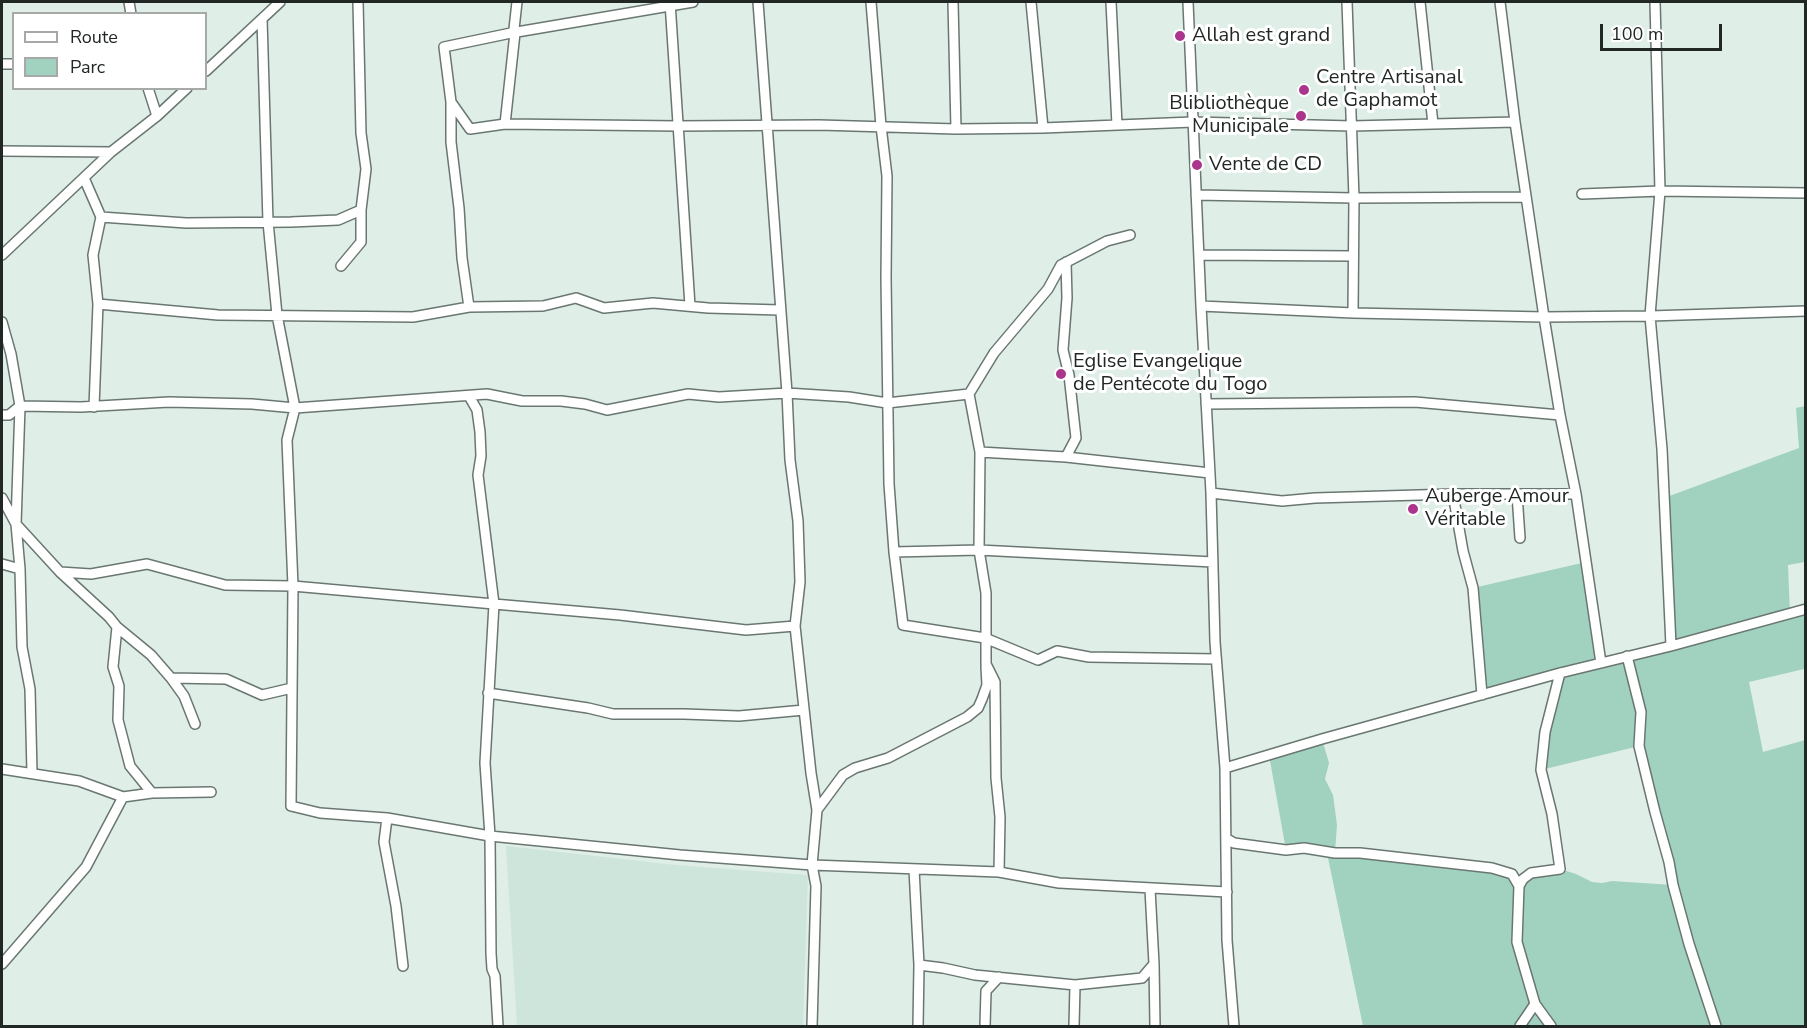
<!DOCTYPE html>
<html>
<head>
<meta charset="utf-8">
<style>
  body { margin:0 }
  #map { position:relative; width:1807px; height:1028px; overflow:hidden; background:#e0eee8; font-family:"Nunito Sans",sans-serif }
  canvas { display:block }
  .frame { position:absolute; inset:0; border:3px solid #212725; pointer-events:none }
  .legend { position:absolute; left:12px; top:12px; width:195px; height:78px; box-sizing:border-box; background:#fff; border:2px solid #a6a9a8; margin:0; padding:8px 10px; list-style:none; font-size:18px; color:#212725 }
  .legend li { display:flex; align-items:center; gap:12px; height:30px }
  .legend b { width:30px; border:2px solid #a6a9a8 }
  .scale { position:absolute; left:1600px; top:24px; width:122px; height:27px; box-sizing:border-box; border:3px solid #212725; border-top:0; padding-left:8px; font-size:18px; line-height:21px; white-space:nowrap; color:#212725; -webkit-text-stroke:4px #fff; paint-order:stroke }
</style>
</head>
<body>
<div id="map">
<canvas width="1807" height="1028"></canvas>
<div class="frame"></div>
<ul class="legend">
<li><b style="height:8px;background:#fff"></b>Route</li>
<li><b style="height:16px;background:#a1d1bf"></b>Parc</li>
</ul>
<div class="scale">100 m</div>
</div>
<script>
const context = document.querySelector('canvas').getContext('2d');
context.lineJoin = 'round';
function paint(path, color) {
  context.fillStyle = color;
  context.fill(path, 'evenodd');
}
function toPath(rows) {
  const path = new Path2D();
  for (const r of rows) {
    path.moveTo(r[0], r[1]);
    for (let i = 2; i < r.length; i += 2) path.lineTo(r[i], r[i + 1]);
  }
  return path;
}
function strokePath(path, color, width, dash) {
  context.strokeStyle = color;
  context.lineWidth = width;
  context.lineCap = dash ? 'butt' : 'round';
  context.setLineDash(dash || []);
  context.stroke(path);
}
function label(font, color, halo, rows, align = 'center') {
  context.font = font + ' "Nunito Sans",sans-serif';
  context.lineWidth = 6;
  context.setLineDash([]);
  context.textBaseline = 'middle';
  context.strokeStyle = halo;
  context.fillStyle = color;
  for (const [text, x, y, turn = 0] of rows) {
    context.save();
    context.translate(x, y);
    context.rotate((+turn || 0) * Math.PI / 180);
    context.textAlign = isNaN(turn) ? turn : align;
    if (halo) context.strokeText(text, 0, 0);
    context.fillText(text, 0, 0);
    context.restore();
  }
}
const built = toPath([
  [506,846,676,865,808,875,803,1026,517,1026]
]);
const green = toPath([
  [1805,406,1805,562,1788,565,1790,614,1805,610,1805,666,1804,669,1749,682,1763,752,1805,740,1805,1026,1363,1026,1327,853,1286,850,1269,755,1322,739,1329,763,1325,779,1333,795,1337,825,1335,852,1512,874,1519,886,1531,873,1560,869,1576,874,1592,882,1602,883,1612,881,1673,885,1639,746,1541,770,1560,674,1482,695,1473,588,1586,562,1601,663,1670,645,1664,498,1799,448,1796,408]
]);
const minor = toPath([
  [129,2,131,14],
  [670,2,690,306],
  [758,2,787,393,790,460,798,521,800,582,795,626,811,773,817,810],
  [871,2,881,126,887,176,886,278,889,484,894,552,903,625,985,638,1038,660,1057,651,1089,657,1216,659],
  [953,2,956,129],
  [1031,2,1043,128],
  [1111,2,1117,125],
  [1188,2,1201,306,1211,493,1215,642,1225,768,1227,940,1234,1026],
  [1347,2,1354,198,1353,313],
  [1420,2,1433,124],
  [1500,2,1515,122,1544,317,1560,415,1576,494,1601,663],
  [1655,2,1660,191,1650,316,1662,449,1671,646],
  [262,19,268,222,277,315,295,408,287,440,293,586,291,806,320,813,387,818,490,836,491,953,492,969,495,976,498,1026],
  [2,64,14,64],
  [206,71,280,2],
  [148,88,157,116],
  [451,102,470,129,505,124,678,126,819,125,956,129,1043,128,1193,122,1352,126,1515,122],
  [505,124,515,33,514,29,517,2],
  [2,151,111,152],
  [84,178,101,217,93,255,98,304,94,407],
  [1582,194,1660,191,1806,193],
  [1196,195,1354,198,1526,197],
  [101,217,186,223,291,222,338,220,361,210],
  [2,255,111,152,157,116,187,88],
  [1199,255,1353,256],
  [341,266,361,242,361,210,366,169,361,133,358,2],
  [98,304,218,315,413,317,469,307,543,306,576,298,604,308,653,303,708,308,780,310],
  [1201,306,1353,313,1544,317,1650,316,1806,311],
  [469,307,462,258,459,208,451,142,451,102,444,47,511,33,693,2],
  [2,322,11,354,20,406,16,524,20,569,22,647,30,689,32,773],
  [469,396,477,410,480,432,481,456,478,475,494,604,485,763,490,836,680,855,812,865,999,872,1059,883,1227,892],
  [1206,404,1415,402,1560,415],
  [2,415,9,415,20,406,81,407,169,402,252,404,295,408,487,394,522,401,561,401,585,404,607,410,688,394,719,397,787,393,849,397,887,403,969,394],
  [980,452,1066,457,1210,473],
  [1066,457,1076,438,1069,375,1063,350,1067,298,1066,262],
  [1211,493,1282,501,1315,498,1453,494,1576,494],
  [1453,494,1463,551,1473,588,1482,695],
  [1517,494,1520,538],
  [2,498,16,524,60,572,109,617,117,627,151,655,171,678,226,679,262,695,292,688],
  [894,552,979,550,1213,562],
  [2,564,20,569],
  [60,572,91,574,147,564,225,585,293,586,494,604,620,615,746,630,795,626],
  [1627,656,1641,712,1639,746,1655,812,1669,862,1673,885,1689,944,1716,1026],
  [171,678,184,696,195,724],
  [488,693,588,708,613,714,684,714,739,716,804,710],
  [1225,768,1322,739,1560,673,1671,646,1806,609],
  [2,769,79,781,123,797],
  [152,793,211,792],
  [387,818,384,842,396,906,403,966],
  [1227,839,1234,843,1286,850,1304,848,1335,853,1360,853,1492,868,1512,874,1519,886],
  [914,869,919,965,918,1026],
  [999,872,1000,817,996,778,995,682,986,664,986,593,979,550,980,452,969,394,994,353,1048,289,1061,265,1107,241,1130,235],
  [1150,889,1154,964,1155,1026],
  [2,964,86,867,123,797,152,793,130,766,118,720,119,686,113,667,117,627],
  [919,965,943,968,975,975,1075,985,1142,978,1154,964],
  [812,1026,816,886,812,865,817,810,843,775,855,768,888,758,967,717,978,708,982,699,987,685,986,667],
  [985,1026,986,991,999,977],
  [1074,1026,1075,985],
  [1520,1026,1535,1004],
  [1551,1026,1535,1004,1517,942,1519,886,1523,879,1531,873,1560,869,1552,814,1541,770,1545,732,1560,673]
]);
const markers = [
  [1180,36,6,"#ab358c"],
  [1304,90,6,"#ab358c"],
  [1301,116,6,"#ab358c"],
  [1197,165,6,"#ab358c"],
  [1061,374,6,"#ab358c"],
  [1413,509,6,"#ab358c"]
];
const poiNames = [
  ["Allah est grand",1192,36],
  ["Centre Artisanal",1316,78],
  ["de Gaphamot",1316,101],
  ["Blibliothèque",1289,104,"right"],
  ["Municipale",1289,127,"right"],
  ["Vente de CD",1209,165],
  ["Eglise Evangelique",1073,362],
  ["de Pentécote du Togo",1073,385],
  ["Auberge Amour",1425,497],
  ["Véritable",1425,520]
];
paint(built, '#cee5dc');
paint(green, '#a1d1bf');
strokePath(minor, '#6a7771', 12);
strokePath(minor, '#fff', 9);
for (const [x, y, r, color] of markers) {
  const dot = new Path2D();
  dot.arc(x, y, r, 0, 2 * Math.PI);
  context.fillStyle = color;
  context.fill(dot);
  strokePath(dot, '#fff', 2);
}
label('20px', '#212725', '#fff', poiNames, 'left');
</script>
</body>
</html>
